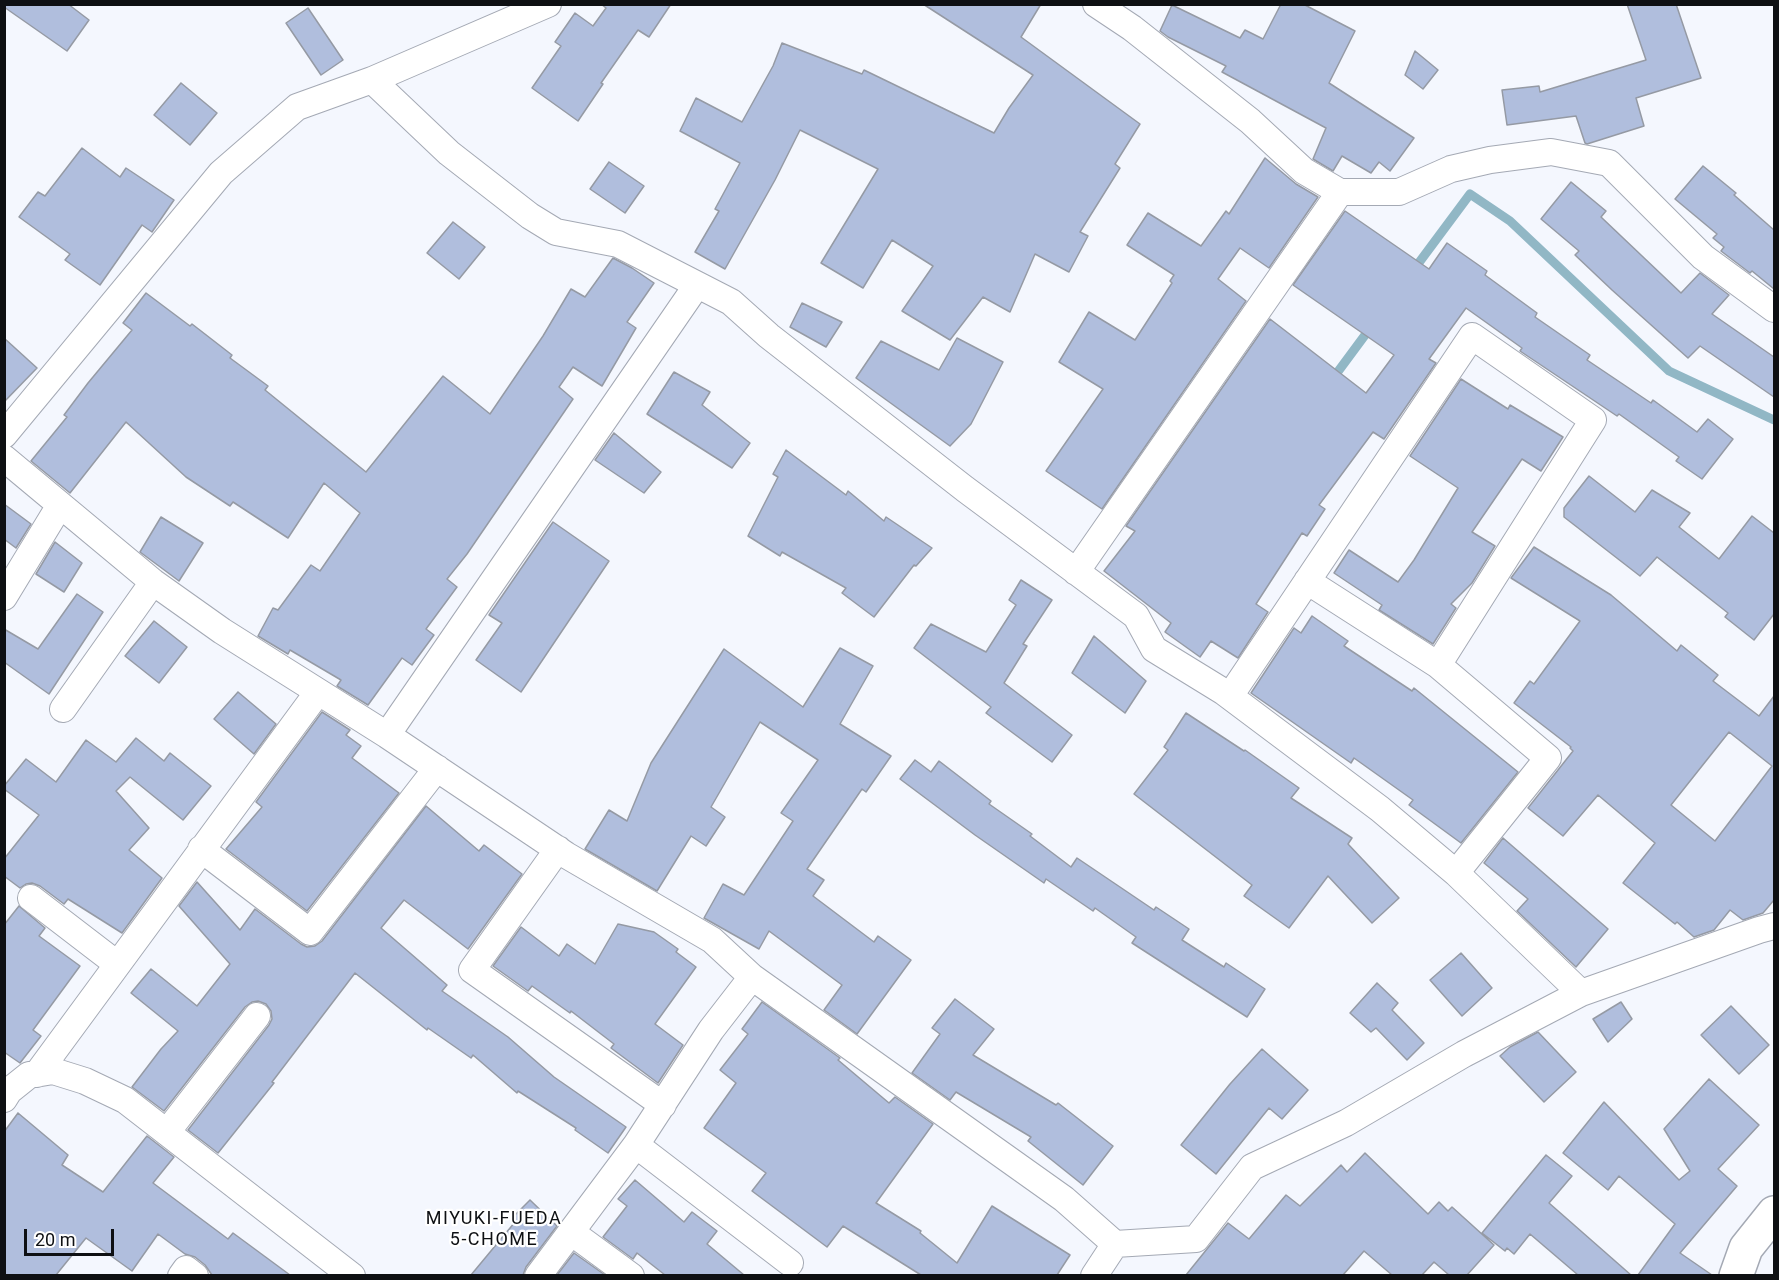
<!DOCTYPE html>
<html>
<head>
<meta charset="utf-8">
<style>
  body { margin:0 }
  #map { position:relative; width:1779px; height:1280px; overflow:hidden; background:#f4f7fe; font-family:Roboto,sans-serif }
  canvas { display:block }
  .frame { position:absolute; inset:0; border:6px solid #0e1013; pointer-events:none }
  .scale { position:absolute; left:24px; top:1229px; width:90px; height:27px; box-sizing:border-box; border:3px solid #0e1013; border-top:0; padding-left:8px; font-size:18px; line-height:21px; white-space:nowrap; color:#0e1013; -webkit-text-stroke:4px #fff; paint-order:stroke }
</style>
</head>
<body>
<div id="map">
<canvas width="1779" height="1280"></canvas>
<div class="frame"></div>
<div class="scale">20 m</div>
</div>
<script>
const context = document.querySelector('canvas').getContext('2d');
context.lineJoin = 'round';
function toPath(rows) {
  const path = new Path2D();
  for (const r of rows) {
    path.moveTo(r[0], r[1]);
    for (let i = 2; i < r.length; i += 2) path.lineTo(r[i], r[i + 1]);
  }
  return path;
}
function strokePath(path, color, width, dash) {
  context.strokeStyle = color;
  context.lineWidth = width;
  context.lineCap = dash ? 'butt' : 'round';
  context.setLineDash(dash || []);
  context.stroke(path);
}
function paint(path, color) {
  context.fillStyle = color;
  context.fill(path, 'evenodd');
}
function label(font, color, halo, rows, align = 'center') {
  context.font = font + ' Roboto,sans-serif';
  context.lineWidth = 4.5;
  context.setLineDash([]);
  context.textBaseline = 'middle';
  context.strokeStyle = halo;
  context.fillStyle = color;
  for (const [text, x, y, turn = 0] of rows) {
    context.save();
    context.translate(x, y);
    context.rotate((+turn || 0) * Math.PI / 180);
    context.textAlign = isNaN(turn) ? turn : align;
    if (halo) context.strokeText(text, 0, 0);
    context.fillText(text, 0, 0);
    context.restore();
  }
}
const stream = toPath([
  [1412,272,1470,194,1510,221,1669,371,1774,420],
  [1331,381,1371,327]
]);
const building = toPath([
  [4,4,68,4,89,20,67,51,4,7,4,4],
  [601,4,671,4,649,37,638,30,601,83,603,84,578,121,532,88,561,46,555,42,575,13,593,26,606,8,601,4],
  [923,4,1041,4,1021,37,1140,124,1115,164,1120,168,1080,232,1088,236,1069,272,1035,254,1010,312,983,297,950,340,902,311,933,266,892,240,863,288,821,263,878,169,800,130,775,180,725,269,695,252,719,211,715,209,740,163,680,131,696,98,742,122,773,66,782,43,862,74,864,70,994,133,1009,108,1033,75,923,4],
  [1281,4,1303,4,1355,31,1329,83,1414,138,1390,171,1379,162,1371,173,1342,156,1333,171,1313,159,1326,128,1222,72,1226,66,1168,37,1160,31,1172,5,1240,38,1245,30,1263,39,1281,4],
  [1627,4,1676,4,1701,78,1636,98,1644,126,1587,144,1585,143,1576,116,1507,125,1502,90,1539,86,1540,92,1646,60,1627,4],
  [308,8,343,60,321,75,286,23,308,8],
  [1415,51,1438,70,1423,89,1405,75,1415,51],
  [181,83,217,113,190,145,154,115,181,83],
  [82,148,120,177,126,168,174,200,152,232,142,225,100,285,65,260,70,254,19,217,38,192,45,196,82,148],
  [1265,158,1296,184,1318,197,1269,268,1240,248,1218,279,1246,301,1102,509,1046,471,1103,389,1059,362,1089,312,1135,340,1172,283,1170,281,1174,275,1127,245,1148,213,1201,246,1226,211,1229,214,1265,158],
  [609,162,644,186,625,213,590,189,609,162],
  [1703,166,1736,193,1734,195,1774,230,1774,289,1752,271,1750,273,1721,251,1724,247,1713,238,1717,234,1675,199,1703,166],
  [1571,182,1606,211,1601,217,1681,293,1700,273,1729,295,1712,314,1774,357,1774,397,1700,346,1688,358,1612,290,1575,255,1579,251,1541,219,1571,182],
  [1345,211,1429,269,1447,243,1487,271,1485,275,1537,313,1535,317,1590,355,1587,360,1651,403,1653,400,1697,432,1708,419,1733,439,1702,479,1676,461,1679,457,1619,414,1617,416,1520,351,1522,348,1466,308,1429,359,1436,363,1384,439,1373,432,1319,505,1325,509,1307,536,1302,533,1256,604,1268,612,1238,658,1211,641,1200,657,1165,632,1171,623,1104,571,1135,531,1126,526,1270,319,1366,393,1394,355,1293,285,1345,211],
  [453,222,485,247,459,279,427,253,453,222],
  [613,258,632,268,654,283,627,322,636,328,602,386,573,367,559,387,573,399,467,554,447,579,457,587,426,629,434,635,412,665,402,658,368,705,337,686,341,680,290,650,288,654,258,636,273,608,278,610,311,565,320,571,360,513,324,483,288,538,233,502,230,506,186,477,126,422,70,493,31,461,67,417,64,415,88,383,132,330,123,323,146,293,190,326,192,324,232,355,230,358,268,386,265,390,366,472,443,376,490,414,543,336,571,289,585,297,613,258],
  [802,303,842,322,826,347,790,327,802,303],
  [4,338,37,368,4,402,4,338],
  [957,338,1003,362,971,424,950,446,856,378,881,341,939,370,957,338],
  [674,372,710,392,702,405,750,443,732,468,647,414,674,372],
  [1461,379,1508,409,1510,405,1563,437,1541,471,1522,459,1472,532,1495,546,1472,583,1451,604,1456,608,1433,644,1379,610,1382,605,1334,573,1349,550,1398,582,1414,560,1458,488,1410,456,1461,379],
  [614,433,661,472,644,493,595,460,614,433],
  [786,450,846,495,848,491,884,521,886,517,932,548,916,566,914,565,874,617,842,593,846,588,782,552,780,556,748,536,778,477,773,474,786,450],
  [1589,476,1635,512,1652,490,1690,513,1679,527,1719,559,1752,516,1774,533,1774,614,1754,640,1725,617,1728,613,1657,557,1640,576,1564,517,1564,508,1589,476],
  [4,504,31,524,16,548,4,539,4,504],
  [161,517,203,543,179,581,140,552,161,517],
  [553,522,609,561,521,692,476,660,502,623,489,615,553,522],
  [55,542,82,563,64,592,36,574,55,542],
  [1534,547,1611,595,1677,651,1681,645,1718,675,1713,681,1759,716,1774,696,1774,900,1763,913,1743,920,1730,910,1714,930,1694,937,1677,922,1675,924,1623,883,1655,843,1598,795,1563,836,1528,808,1573,751,1570,748,1571,747,1514,703,1530,681,1534,684,1580,621,1511,578,1534,547],
  [1729,732,1772,766,1715,841,1671,805,1729,732],
  [1021,580,1052,600,1023,644,1027,646,1004,683,1072,735,1052,762,986,713,991,707,914,648,931,624,986,652,1016,605,1009,600,1021,580],
  [77,594,103,612,49,694,4,662,4,629,38,649,77,594],
  [1312,616,1348,641,1344,646,1412,691,1414,688,1518,772,1461,843,1409,805,1413,800,1354,758,1351,763,1251,693,1294,628,1301,633,1312,616],
  [154,621,187,647,159,683,125,656,154,621],
  [1094,636,1146,681,1125,713,1072,673,1094,636],
  [840,648,873,666,840,724,891,756,866,792,862,789,807,869,824,880,813,896,874,942,878,936,911,960,857,1034,824,1010,842,985,769,931,759,949,704,918,723,884,744,895,793,821,781,813,818,760,760,722,711,807,725,817,706,846,691,836,657,891,585,849,609,810,627,821,651,763,724,649,803,707,840,648],
  [238,692,276,724,254,754,214,719,238,692],
  [322,712,350,730,346,735,361,746,352,758,399,793,307,911,226,849,262,807,256,802,322,712],
  [1186,713,1244,751,1245,750,1299,788,1291,798,1352,838,1348,844,1399,898,1372,923,1328,876,1289,928,1244,896,1252,885,1134,794,1168,750,1164,747,1186,713],
  [136,738,164,761,170,753,211,786,183,820,130,777,116,791,149,828,129,850,162,878,122,933,68,899,64,904,40,886,32,883,26,884,20,888,4,876,4,859,39,815,4,789,4,786,26,759,56,782,86,740,116,762,136,738],
  [915,760,931,772,939,761,991,801,989,804,1032,834,1030,836,1071,867,1077,858,1154,910,1156,907,1189,929,1182,940,1224,967,1226,963,1265,989,1247,1017,1132,943,1136,937,1095,908,1093,911,1046,879,1044,883,975,835,900,779,915,760],
  [426,806,479,851,484,845,522,874,468,949,404,900,381,928,447,985,442,991,508,1037,554,1077,626,1127,608,1153,575,1130,576,1128,518,1091,517,1093,473,1055,471,1058,428,1028,427,1030,355,973,272,1082,274,1083,218,1153,188,1130,269,1025,272,1019,271,1011,266,1004,258,1001,252,1002,245,1007,164,1111,132,1087,161,1049,178,1031,131,993,151,969,197,1006,230,964,179,906,197,882,240,930,255,909,301,944,307,947,315,946,322,941,426,806],
  [1503,838,1608,929,1576,967,1517,911,1528,899,1484,863,1503,838],
  [19,906,45,928,39,936,80,966,33,1030,41,1036,20,1063,4,1052,4,925,19,906],
  [618,924,654,932,678,949,676,952,696,967,655,1024,683,1045,658,1083,611,1048,614,1044,571,1011,570,1013,532,986,528,991,493,966,521,927,559,956,567,944,595,964,618,924],
  [1461,953,1492,988,1462,1016,1430,980,1461,953],
  [1377,983,1398,1003,1392,1010,1424,1043,1407,1060,1376,1028,1371,1032,1350,1013,1377,983],
  [955,999,994,1029,973,1055,1056,1105,1058,1103,1113,1146,1083,1185,1028,1141,1031,1137,956,1092,950,1100,912,1073,940,1034,932,1028,955,999],
  [762,1002,840,1058,838,1060,889,1103,895,1097,933,1124,876,1203,921,1231,920,1233,957,1263,992,1206,1070,1255,1057,1275,921,1275,843,1226,827,1247,752,1191,766,1173,704,1128,736,1083,720,1070,748,1034,742,1029,762,1002],
  [1621,1002,1632,1019,1608,1042,1593,1019,1621,1002],
  [1731,1006,1769,1045,1739,1074,1701,1035,1731,1006],
  [1538,1032,1576,1072,1544,1102,1500,1056,1510,1047,1538,1032],
  [1262,1049,1308,1090,1282,1119,1269,1108,1216,1174,1181,1145,1230,1084,1262,1049],
  [1709,1079,1759,1125,1718,1169,1737,1186,1680,1253,1712,1275,1638,1275,1675,1224,1619,1176,1608,1190,1563,1153,1604,1102,1679,1180,1690,1171,1664,1129,1709,1079],
  [18,1113,68,1155,62,1165,103,1192,147,1136,174,1157,153,1183,228,1239,233,1233,290,1275,212,1275,205,1265,195,1257,185,1254,158,1234,132,1271,86,1238,56,1275,4,1275,4,1132,18,1113],
  [1365,1153,1428,1214,1439,1202,1448,1211,1452,1207,1494,1245,1467,1275,1449,1275,1434,1262,1422,1275,1392,1275,1364,1251,1343,1275,1186,1275,1228,1223,1249,1239,1286,1195,1300,1206,1341,1165,1347,1172,1365,1153],
  [1546,1155,1572,1176,1549,1203,1631,1275,1578,1275,1530,1234,1514,1254,1507,1248,1505,1251,1482,1233,1546,1155],
  [635,1180,684,1222,692,1212,717,1231,707,1244,744,1275,665,1275,637,1253,633,1259,603,1237,627,1206,618,1199,635,1180],
  [530,1200,557,1226,526,1267,523,1275,471,1275,515,1222,512,1218,530,1200],
  [574,1253,605,1275,557,1275,574,1253]
]);
const street = toPath([
  [1096,4,1132,28,1250,121,1304,171,1340,192,1399,192,1451,169,1490,160,1551,152,1609,163,1703,257,1774,309],
  [372,80,449,153,530,216,556,232,618,244,731,302,769,336,965,489,1136,616,1154,649,1224,692,1380,809,1456,873,1581,993],
  [4,435,221,173,297,107,372,80,548,4],
  [4,458,153,582,222,631,387,735,566,855,712,940,752,977,1064,1199,1115,1244,1196,1239,1252,1167,1346,1123,1464,1054,1581,993,1759,930,1774,926],
  [1076,572,1340,192],
  [1307,581,1438,665,1548,758,1456,873],
  [4,597,60,505],
  [1230,696,1472,336,1593,420,1438,665],
  [63,709,153,582],
  [387,735,697,285],
  [201,849,310,932,437,768],
  [558,849,472,970,663,1105],
  [31,898,117,964],
  [37,1074,318,692],
  [4,1099,9,1091,29,1075,53,1071,85,1081,125,1100,352,1276],
  [167,1132,257,1016],
  [636,1145,790,1263],
  [571,1232,631,1276],
  [181,1276,186,1269,195,1276],
  [538,1276,636,1145,711,1030,752,977],
  [1094,1276,1115,1244]
]);
const secondary = toPath([
  [1736,1276,1746,1248,1774,1213]
]);
const neighbourhoodNames = [
  ["MIYUKI-FUEDA",494,1219],
  ["5-CHOME",494,1240]
];
strokePath(stream, '#91b7c5', 9);
paint(building, '#b0bedd');
strokePath(building, '#959aa4', 1.5);
strokePath(street, '#a4a9b4', 28);
strokePath(secondary, '#a4a9b4', 36);
strokePath(street, '#fff', 26);
strokePath(secondary, '#fff', 33);
context.letterSpacing = '1.5px';
label('18px', '#0e1013', '#fff', neighbourhoodNames);
context.letterSpacing = '0px';
</script>
</body>
</html>
